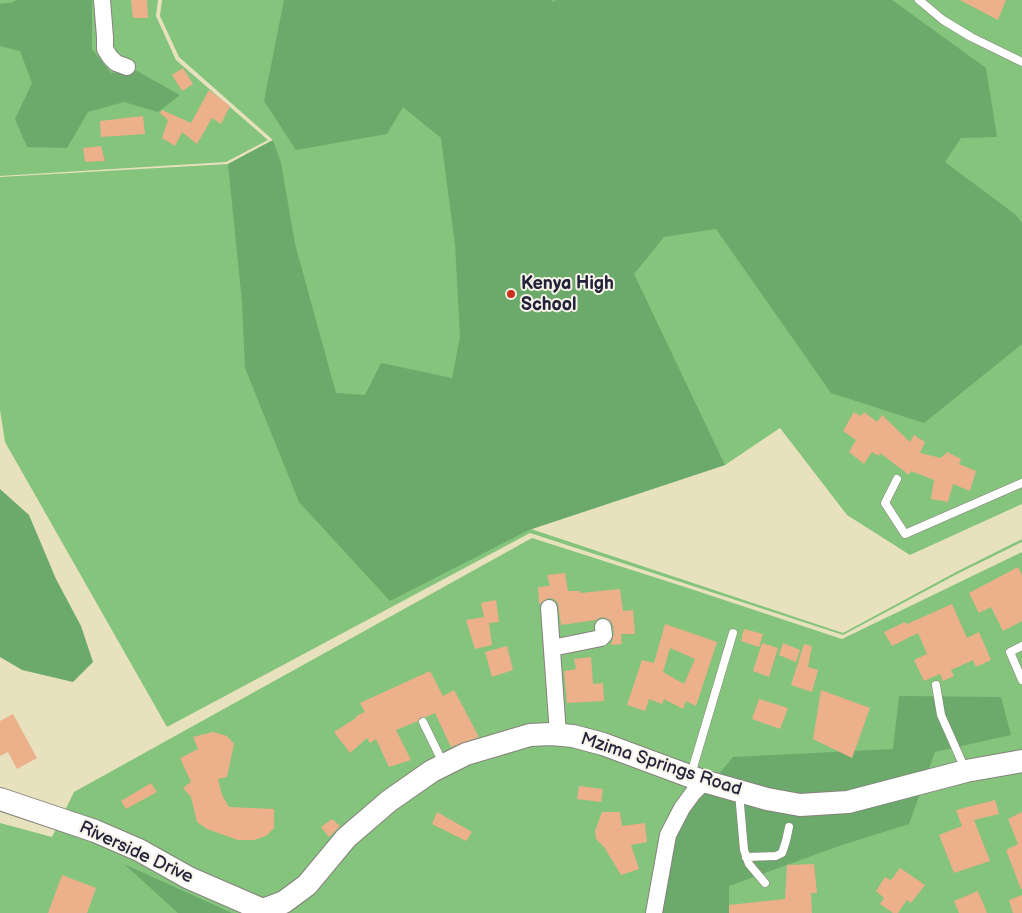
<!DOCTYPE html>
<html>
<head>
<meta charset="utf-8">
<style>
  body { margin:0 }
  canvas { display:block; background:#e8e1bd }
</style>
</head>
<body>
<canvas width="1022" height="913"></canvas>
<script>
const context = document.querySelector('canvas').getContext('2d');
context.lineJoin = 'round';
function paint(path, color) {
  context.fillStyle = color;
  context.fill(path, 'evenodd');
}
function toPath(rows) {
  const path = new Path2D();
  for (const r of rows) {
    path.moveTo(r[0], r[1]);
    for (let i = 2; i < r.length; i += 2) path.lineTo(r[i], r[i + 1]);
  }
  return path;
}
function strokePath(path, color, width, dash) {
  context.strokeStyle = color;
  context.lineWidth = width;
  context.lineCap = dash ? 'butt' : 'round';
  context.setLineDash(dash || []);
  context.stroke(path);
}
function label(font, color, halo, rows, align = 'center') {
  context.font = font + ' "Balsamiq Sans",sans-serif';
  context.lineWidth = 4;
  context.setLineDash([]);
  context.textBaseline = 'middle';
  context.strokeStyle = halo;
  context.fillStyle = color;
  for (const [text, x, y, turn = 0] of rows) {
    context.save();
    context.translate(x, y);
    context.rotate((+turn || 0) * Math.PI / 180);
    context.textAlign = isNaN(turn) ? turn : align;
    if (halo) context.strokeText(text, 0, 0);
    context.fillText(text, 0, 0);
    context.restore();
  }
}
const green = toPath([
  [0,0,158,0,156,16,176,60,268,140,226,162,0,176],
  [162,0,1022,0,1022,504,910,555,847,515,780,428,725,465,531,529,843,633,958,571,1022,539,1022,542,959,573,843,635,530,533,167,727,5,442,0,410,0,177,228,164,273,140,179,57,160,16],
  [532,538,685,587,842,639,1022,552,1022,913,0,913,0,823,52,837,74,792]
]);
const forest = toPath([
  [16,0,92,0,92,49,111,73,137,71,180,95,158,112,124,102,88,112,67,148,27,147,15,119,32,83,20,51,0,46,0,4,14,2],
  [284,0,552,0,553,2,556,0,892,0,986,68,997,137,961,138,945,162,1016,215,1022,223,1022,344,924,423,831,393,716,229,664,237,634,274,725,465,529,530,390,601,299,502,245,368,242,302,228,164,273,140,281,163,295,244,336,393,365,395,381,363,452,378,460,337,455,245,441,138,403,107,387,134,296,150,264,101],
  [0,489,29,515,56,579,81,626,93,662,73,682,22,670,0,657],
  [899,696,1001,697,1011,735,935,752,909,824,839,846,729,886,729,913,645,913,680,820,733,757,893,749],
  [124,864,232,913,178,913]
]);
const building = toPath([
  [131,0,147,0,148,18,133,18],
  [960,0,1006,0,998,20],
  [183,68,193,84,182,91,172,75],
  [209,90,230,106,221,124,212,118,197,144,182,132,175,146,162,138,168,120,160,113,162,110,191,123],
  [143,116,145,134,101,137,100,121],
  [101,146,105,161,85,162,83,148],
  [854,412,861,416,864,412,877,422,882,415,910,442,914,435,925,442,920,453,941,458,947,452,961,459,959,464,976,471,970,491,953,484,948,502,931,499,934,480,911,471,909,475,880,453,879,456,872,452,864,464,849,452,856,440,843,431],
  [1018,567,1022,575,1022,621,1003,631,991,607,979,613,969,593],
  [565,573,568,591,580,591,580,593,620,589,623,611,633,610,635,634,621,634,622,644,611,645,614,634,613,626,611,621,606,618,601,617,596,620,561,625,558,603,554,599,548,598,539,604,538,587,550,586,547,575],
  [496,600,499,622,489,623,492,645,475,649,466,620,484,617,481,603],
  [952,604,967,638,979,632,991,660,976,667,973,660,951,670,954,676,943,681,940,674,924,681,914,660,927,654,918,633,892,646,884,632,905,622,907,624],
  [665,624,717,642,696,706,686,701,683,709,664,699,662,704,649,699,645,711,627,705,642,660,654,663],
  [670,648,695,659,684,684,663,672],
  [744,629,763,634,759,647,741,641],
  [762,643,778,648,769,677,753,671],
  [783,643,800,650,796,662,779,655],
  [804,644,812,646,808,667,818,670,812,692,791,685],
  [507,646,513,670,492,677,485,652],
  [591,657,593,684,603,683,604,701,567,703,564,671,576,669,574,659],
  [430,671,443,696,454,690,479,737,451,747,435,713,426,717,421,717,418,721,396,730,411,760,389,767,376,739,370,743,367,738,350,753,334,732,356,718,356,716,365,712,360,703],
  [821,690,870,708,852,758,813,739],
  [759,699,788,708,780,729,752,719],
  [13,714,37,758,17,769,8,752,0,756,0,721],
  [213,732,227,736,234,744,227,777,218,779,222,795,229,807,274,809,274,828,266,836,254,840,238,840,207,829,197,822,191,797,183,788,191,782,180,758,198,749,193,737],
  [151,783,157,792,126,809,121,801],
  [579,786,603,789,601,802,577,799],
  [995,800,999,814,974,820,990,861,954,873,939,835,962,826,956,810],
  [437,812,472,832,466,841,432,824],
  [602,812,620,812,622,826,645,823,647,842,631,845,639,869,621,875,604,847,596,839,595,831],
  [1022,812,1022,889,1021,889,1006,850,1018,844,1008,819],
  [332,819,340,826,329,837,321,827],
  [814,864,817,893,811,893,812,913,729,913,729,905,785,899,787,865],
  [900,868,925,885,911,903,907,900,898,913,893,913,880,904,884,898,876,891,885,877,891,880],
  [62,875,96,888,87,913,48,913],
  [978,891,987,913,959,913,954,901],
  [1022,895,1022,913,1013,913,1009,900]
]);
const lane = toPath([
  [919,0,943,20,971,37,1022,62],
  [897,479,885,503,905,534,1022,483],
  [1022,646,1010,652,1022,680],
  [936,685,941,715,965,769],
  [423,722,443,763],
  [691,774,733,633],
  [739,793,744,850,749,864,765,883],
  [746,857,776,856,782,853,786,841,789,827]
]);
const street = toPath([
  [102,0,105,37,105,49,110,57,116,63,127,67],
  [549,608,558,734],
  [552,648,601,638,604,635,603,627],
  [654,913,668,835,682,808,693,793,705,781]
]);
const secondary = toPath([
  [0,799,95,831,139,850,189,878,263,910,284,902,307,885,346,838,389,801,432,771,466,754,530,735,551,734,573,736,603,744,700,780,767,799,800,805,848,802,966,771,1022,761]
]);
const markers = [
  [511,294,5,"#c8321e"]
];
const poiNames = [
  ["Kenya High",521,284],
  ["School",521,305]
];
const streetNames = [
  ["Mzima Springs Road",661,765,18],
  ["Riverside Drive",136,853,25]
];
paint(green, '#85c47c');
paint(forest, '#6caa6c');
paint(building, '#ecb08b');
strokePath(lane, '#85827c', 9);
strokePath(street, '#85827c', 18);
strokePath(secondary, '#85827c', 24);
strokePath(lane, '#fff', 8);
strokePath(street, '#fff', 16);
strokePath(secondary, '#fff', 22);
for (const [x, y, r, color] of markers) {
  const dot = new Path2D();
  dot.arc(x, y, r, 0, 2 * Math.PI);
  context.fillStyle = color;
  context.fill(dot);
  strokePath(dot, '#f7f3e8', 2);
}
label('bold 18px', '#22223b', '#f7f3e8', poiNames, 'left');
label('18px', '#22223b', '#f7f3e8', streetNames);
</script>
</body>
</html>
